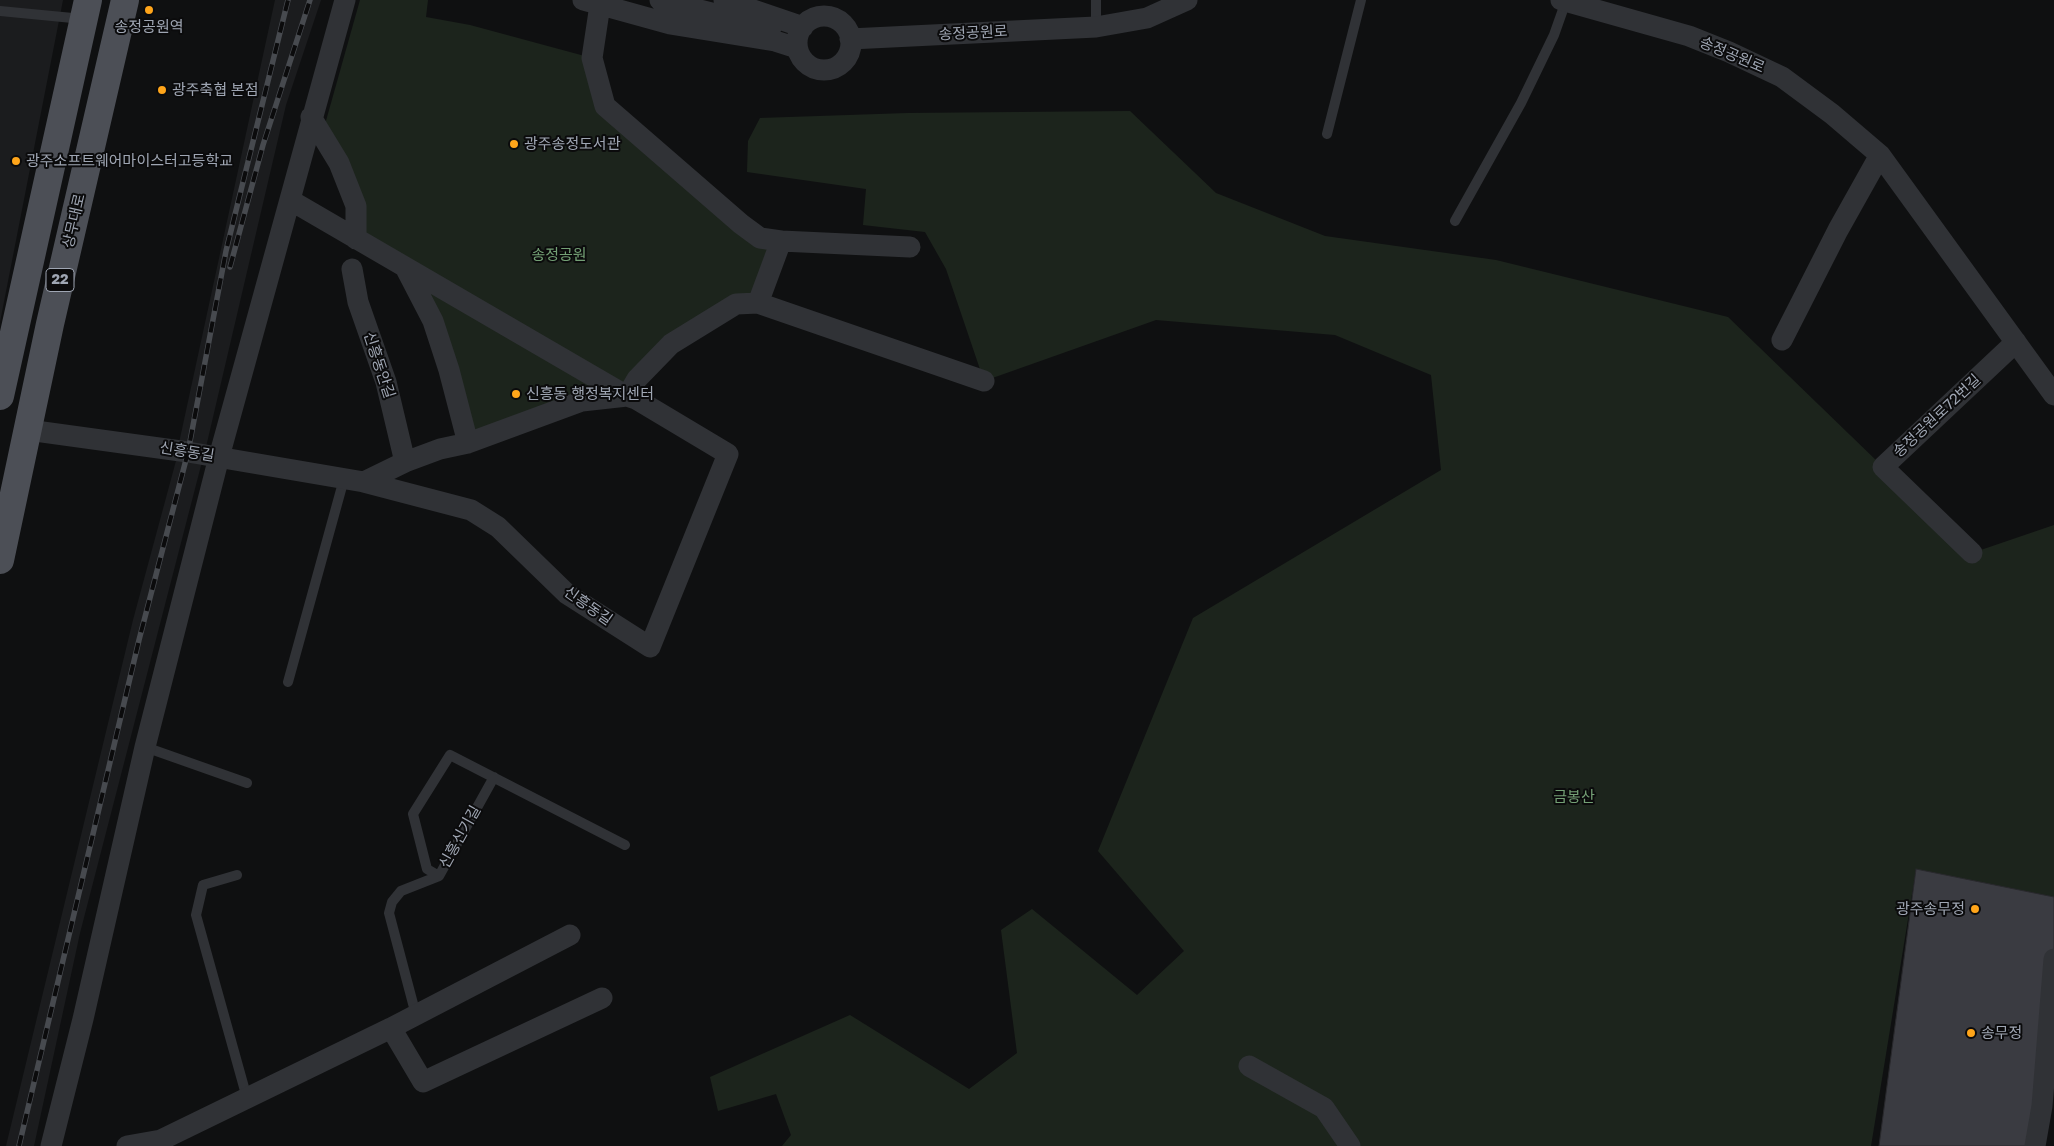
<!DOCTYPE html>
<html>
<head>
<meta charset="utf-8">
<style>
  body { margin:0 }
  canvas { display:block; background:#0f1011 }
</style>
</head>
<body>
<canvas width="2054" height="1146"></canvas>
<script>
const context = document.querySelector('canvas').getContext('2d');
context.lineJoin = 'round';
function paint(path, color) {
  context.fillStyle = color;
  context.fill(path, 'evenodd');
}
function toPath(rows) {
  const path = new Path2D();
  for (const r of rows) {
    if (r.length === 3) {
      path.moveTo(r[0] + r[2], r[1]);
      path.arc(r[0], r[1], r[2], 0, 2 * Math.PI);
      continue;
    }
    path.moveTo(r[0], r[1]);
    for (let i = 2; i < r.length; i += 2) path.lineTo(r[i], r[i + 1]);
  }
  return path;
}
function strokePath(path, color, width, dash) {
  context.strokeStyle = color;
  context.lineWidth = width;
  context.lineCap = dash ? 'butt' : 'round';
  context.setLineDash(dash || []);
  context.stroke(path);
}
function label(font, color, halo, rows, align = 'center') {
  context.font = font + ' "Golos Text","Noto Sans KR",sans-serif';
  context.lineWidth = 4;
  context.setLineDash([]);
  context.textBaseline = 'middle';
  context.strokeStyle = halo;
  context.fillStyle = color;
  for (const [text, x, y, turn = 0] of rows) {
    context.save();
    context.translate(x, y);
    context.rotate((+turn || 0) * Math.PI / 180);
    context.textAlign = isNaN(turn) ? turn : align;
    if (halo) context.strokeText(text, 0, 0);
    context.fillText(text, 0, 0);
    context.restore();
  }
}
const built = toPath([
  [0,0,63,0,0,322],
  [275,0,321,0,286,105,206,447,179,443],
  [180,446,205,450,80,933,34,1146,6,1146,133,620]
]);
const green = toPath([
  [360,0,428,0,426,17,470,25,592,58,605,106,741,224,781,241,758,303,736,304,637,379,468,443,404,267,356,239,322,135],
  [1130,111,1216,193,1325,236,1496,260,1728,317,1972,553,2054,525,2054,897,1916,870,1871,1146,782,1146,791,1135,776,1094,718,1111,710,1077,850,1015,969,1089,1017,1053,1001,930,1032,909,1137,995,1184,951,1098,851,1193,618,1441,470,1431,375,1335,335,1156,320,984,381,946,269,925,232,863,225,866,189,747,172,748,141,760,118,908,113]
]);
const building = toPath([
  [1916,869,2054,897,2054,959,2035,1146,1879,1146,1916,869]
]);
const lane = toPath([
  [0,11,83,19],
  [1096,27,1096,0],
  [1327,134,1361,0],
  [1455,221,1521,103,1554,35,1566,1],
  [288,682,344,479],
  [145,747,247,783],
  [237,875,203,885,196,915,247,1098],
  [439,876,427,869,413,814,450,755,625,845],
  [416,1015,389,913,392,902,401,891,439,876,494,777]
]);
const street = toPath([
  [583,0,670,24,775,41,797,48],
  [660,0,771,28],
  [724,0,803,27],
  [1561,0,1689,36,1729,52,1782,77,1832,114,1880,155,2054,395],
  [824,43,27],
  [850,39,1096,27,1147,18,1187,0],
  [311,117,339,163,356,206,356,239],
  [290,200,627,396,637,379,671,344,736,304,758,303,781,241,760,238,741,224,605,106,592,58,600,5],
  [781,241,910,247],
  [405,267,433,321,449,370,468,443],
  [352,269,358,302,386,382,405,462],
  [758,303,984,381],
  [1782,340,1838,230,1880,155],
  [28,430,188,452,364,482,471,510,498,527,567,594,650,647,728,454,636,399,627,396,582,401,468,443,440,449,405,462,364,482],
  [1972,553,1883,467,2016,342],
  [391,1028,423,1082,602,998],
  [1249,1066,1324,1108,1350,1146],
  [51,1146,83,1019,145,747,219,457,345,0],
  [127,1146,161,1140,391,1028,570,935],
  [2035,1146,2042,1106,2054,959]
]);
const primary = toPath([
  [0,396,88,0],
  [0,560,50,324,125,0]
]);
const rail = toPath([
  [230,267,263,145,310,0],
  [19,1146,139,640,188,452,226,251,288,0]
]);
const markers = [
  [149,10,5,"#ffa51a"],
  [162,90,5,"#ffa51a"],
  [514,144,5,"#ffa51a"],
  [16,161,5,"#ffa51a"],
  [516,394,5,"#ffa51a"],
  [1975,909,5,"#ffa51a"],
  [1971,1033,5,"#ffa51a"]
];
const shields = [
  [60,280,28]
];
const shieldNames = [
  ["22",60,280]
];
const poiNames = [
  ["송정공원역",149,27,"center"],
  ["광주축협 본점",172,90],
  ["광주송정도서관",524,144],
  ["광주소프트웨어마이스터고등학교",26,161],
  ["신흥동 행정복지센터",526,394],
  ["광주송무정",1965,909,"right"],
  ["송무정",1981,1033]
];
const streetNames = [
  ["송정공원로",973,33,-3],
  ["송정공원로",1732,55,23],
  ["상무대로",74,221,-77],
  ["신흥동안길",379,365,72],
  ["송정공원로72번길",1937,416,-43],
  ["신흥동길",187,452,9],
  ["신흥동길",588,606,35],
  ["신흥신기길",460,837,-61]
];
const parkNames = [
  ["송정공원",559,255],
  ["금봉산",1574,797]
];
paint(built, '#1b1c1e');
paint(green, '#1c241c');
paint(building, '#3a3b41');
strokePath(building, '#29292d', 1);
strokePath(lane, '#303236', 10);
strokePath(street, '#303236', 21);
strokePath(primary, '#4c4f56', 28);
strokePath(rail, '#474a4f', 5.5);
strokePath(rail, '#0b0b0c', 4, [11]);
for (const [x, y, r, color] of markers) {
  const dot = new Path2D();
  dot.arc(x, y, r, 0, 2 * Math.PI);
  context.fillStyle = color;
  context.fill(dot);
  strokePath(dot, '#0b0b0c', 2);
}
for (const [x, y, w] of shields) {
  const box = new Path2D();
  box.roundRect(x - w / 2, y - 11.5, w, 23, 4);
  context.fillStyle = '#0b0b0c';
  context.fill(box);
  strokePath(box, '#9fa6b3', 1);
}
label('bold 14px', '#9fa6b3', null, shieldNames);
label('15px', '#9fa6b3', '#0b0b0c', poiNames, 'left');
label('15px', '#9fa6b3', '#0b0b0c', streetNames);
label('15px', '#74a075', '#0b0b0c', parkNames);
</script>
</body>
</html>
